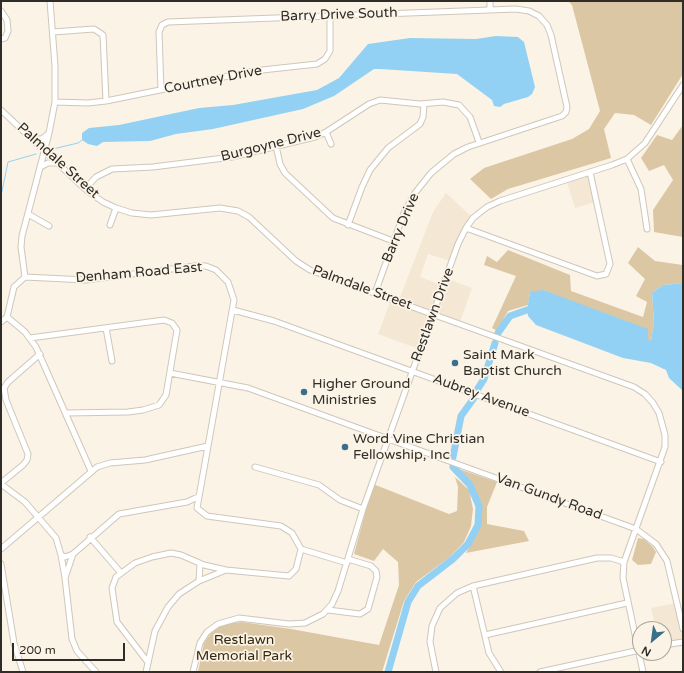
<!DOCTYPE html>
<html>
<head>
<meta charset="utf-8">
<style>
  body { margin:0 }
  #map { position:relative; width:684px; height:673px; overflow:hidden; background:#fbf3e6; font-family:"Varela Round",sans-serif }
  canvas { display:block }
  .frame { position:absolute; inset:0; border:2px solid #302d28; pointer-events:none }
  .north { position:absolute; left:632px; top:621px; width:40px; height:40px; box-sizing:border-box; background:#fbf3e6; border:1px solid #aaa49a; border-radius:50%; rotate:209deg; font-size:11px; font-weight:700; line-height:16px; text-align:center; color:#302d28 }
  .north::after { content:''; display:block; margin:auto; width:14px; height:18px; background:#396f8b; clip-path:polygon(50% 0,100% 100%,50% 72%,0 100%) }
  .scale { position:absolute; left:12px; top:643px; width:113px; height:18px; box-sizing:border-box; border:2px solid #302d28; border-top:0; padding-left:5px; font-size:12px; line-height:14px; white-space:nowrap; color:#302d28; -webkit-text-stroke:3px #fbf3e6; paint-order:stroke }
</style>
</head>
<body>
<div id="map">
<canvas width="684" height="673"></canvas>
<div class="frame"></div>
<div class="north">N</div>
<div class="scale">200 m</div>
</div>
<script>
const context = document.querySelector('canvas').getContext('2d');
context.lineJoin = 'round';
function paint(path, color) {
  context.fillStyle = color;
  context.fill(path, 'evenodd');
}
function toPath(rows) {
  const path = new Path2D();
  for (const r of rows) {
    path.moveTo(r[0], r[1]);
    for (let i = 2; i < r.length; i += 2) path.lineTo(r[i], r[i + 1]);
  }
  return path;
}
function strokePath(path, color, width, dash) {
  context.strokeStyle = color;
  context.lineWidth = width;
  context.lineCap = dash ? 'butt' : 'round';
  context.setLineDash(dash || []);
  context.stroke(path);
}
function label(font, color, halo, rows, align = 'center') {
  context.font = font + ' "Varela Round",sans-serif';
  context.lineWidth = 3.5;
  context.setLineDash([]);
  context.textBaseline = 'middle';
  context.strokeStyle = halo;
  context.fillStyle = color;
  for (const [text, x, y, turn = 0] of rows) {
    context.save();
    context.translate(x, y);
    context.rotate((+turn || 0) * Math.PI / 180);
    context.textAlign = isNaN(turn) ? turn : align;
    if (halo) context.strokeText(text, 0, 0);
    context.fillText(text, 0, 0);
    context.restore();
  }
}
const built = toPath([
  [589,175,595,202,575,208,567,182],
  [446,193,472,217,463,227,450,261,428,254,420,277,441,285,433,308,428,310,399,300,433,212],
  [448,279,472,288,460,322,439,314,437,310],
  [390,302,426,315,428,317,419,349,378,334],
  [676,603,683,640,664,644,664,629,656,629,651,608]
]);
const green = toPath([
  [568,1,683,1,683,74,651,125,634,115,615,113,604,129,611,158,508,189,491,199,470,179,484,168,572,139,589,129,600,111,572,5],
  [683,125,683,237,654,232,653,210,673,180,664,165,649,171,641,158,657,135,672,140],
  [638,247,655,261,683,265,683,283,663,285,652,293,654,322,651,341,530,292,528,305,508,311,497,331,492,328,516,276,484,265,487,256,497,262,508,250,570,275,571,291,643,317,647,302,636,296,645,279,628,263],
  [459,469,497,482,487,507,487,524,524,531,529,541,466,553,480,526,481,506,472,483],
  [455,477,469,490,473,509,471,526,464,542,450,557,416,582,404,601,382,672,198,672,204,643,211,633,219,627,230,623,242,622,291,629,379,645,399,585,398,562,383,549,374,561,354,554,373,484,449,514,457,511,458,487],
  [638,538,644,539,653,547,656,552,651,564,638,565,632,560]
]);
const water = toPath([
  [496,36,518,37,524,42,535,87,532,94,528,97,504,104,500,107,494,106,492,100,457,74,380,69,374,69,334,96,303,109,213,129,176,134,150,141,103,142,97,146,88,144,82,140,82,133,89,128,119,125,199,108,233,105,317,90,339,78,368,44,410,38,476,39],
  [683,283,683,391,669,378,666,370,651,363,623,358,536,325,528,316,527,310,530,292,543,290,648,329,648,339,651,341,654,322,652,293,663,285]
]);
const stream = toPath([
  [53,149,78,143,82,140],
  [1,196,8,162,36,154]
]);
const river = toPath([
  [498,333,510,316,527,310],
  [477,390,484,379,495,343],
  [453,457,461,416,474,398],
  [388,672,408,602,418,586,453,559,468,544,478,525,479,506,470,485,453,467]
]);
const minor = toPath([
  [490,1,490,10],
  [1,11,7,20,8,31,5,38,1,39],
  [53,32,94,29,103,35,106,101],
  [161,90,159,32,162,25,168,22,516,9,529,11,539,16,547,25,551,35,567,107,566,112,562,116,468,147,454,154,431,173,415,193,404,213,375,293],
  [55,102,88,103,106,101,253,71,317,64,325,59,330,51,330,16],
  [1,110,85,189,103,202,116,208,132,213,151,215,220,208,238,211,249,217,296,261,310,270,634,387,645,394,653,403,659,413,665,435,665,447,624,562,623,578,643,672],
  [326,132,331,144],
  [33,139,42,139,48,134],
  [276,146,280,164,285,173,333,218,393,241],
  [627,159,641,189,647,229],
  [40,167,48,163,58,163],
  [85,189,96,177,112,169,153,167,232,157,315,137,326,132,369,104,380,100,420,104,443,102,459,105,470,117,479,142],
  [28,214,49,226],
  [110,225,116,208],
  [348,225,362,187,370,170,388,148,420,124,423,117,424,104],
  [466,228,597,276,606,274,610,264,590,172],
  [25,277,21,247,22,236,49,133,55,102,55,66,50,1],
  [233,310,274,321,661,462],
  [7,317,25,332,36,347,91,471],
  [1,322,7,317,14,287,25,277,86,280,195,266,206,266,216,270,228,282,234,300,197,508,207,516,281,526,292,533,301,549,347,563],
  [106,328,112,361],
  [30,338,164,320,172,323,177,330,166,395,159,405,143,410,128,412,66,413],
  [170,373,248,388,636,529,656,544,667,561,683,629],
  [255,467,319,485,340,500,363,509],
  [1,483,23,465,27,460,28,454,6,400,4,388,8,382,40,354],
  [1,484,25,502,38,517,56,538,61,555,65,557,73,554,65,578,72,639,77,651,96,672],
  [90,537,121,573],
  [1,549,97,467,110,463,145,460,208,446],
  [73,554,119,514,187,502,198,497],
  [61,555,65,578],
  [1,564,14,643,23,672],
  [199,581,200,564],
  [473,586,489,653,501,672],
  [328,610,360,614,368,609,377,577,376,571,371,566,348,559],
  [485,635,627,603],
  [664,645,683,642],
  [147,661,117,622,112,588,116,577,135,563,152,557,171,553,181,555,204,565,226,570],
  [146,672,155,631,168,607,179,594,199,581,226,570,289,576,296,569,301,549],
  [193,672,200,643,207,632,218,624,239,618,289,624,305,623,323,614,332,604,338,591,363,509,458,244,466,228,473,218,487,207,500,201,612,165,627,159,645,143,683,85],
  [436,672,430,642,432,626,440,608,457,593,473,586,597,558,611,558,624,562],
  [540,672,640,650]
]);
const markers = [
  [455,363,4,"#396f8b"],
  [304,392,4,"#396f8b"],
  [345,447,4,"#396f8b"]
];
const streetNames = [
  ["Barry Drive South",339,15,-2],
  ["Courtney Drive",213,80,-11],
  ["Burgoyne Drive",271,145,-14],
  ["Palmdale Street",58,161,42],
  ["Barry Drive",401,228,-67],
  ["Denham Road East",139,273,-5],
  ["Palmdale Street",362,288,20],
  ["Restlawn Drive",433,315,-70],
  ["Aubrey Avenue",481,396,20],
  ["Van Gundy Road",549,497,20]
];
const poiNames = [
  ["Saint Mark",463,355],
  ["Baptist Church",463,371],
  ["Higher Ground",312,384],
  ["Ministries",312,400],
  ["Word Vine Christian",353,439],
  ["Fellowship, Inc",353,455]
];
const parkNames = [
  ["Restlawn",244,640],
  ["Memorial Park",244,656]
];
paint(built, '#f4e8d4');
paint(green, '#dcc7a5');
paint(water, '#92d1f3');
strokePath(stream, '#92d1f3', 1);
strokePath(river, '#92d1f3', 7);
strokePath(minor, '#cec7ba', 7);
strokePath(minor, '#fff', 5);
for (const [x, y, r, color] of markers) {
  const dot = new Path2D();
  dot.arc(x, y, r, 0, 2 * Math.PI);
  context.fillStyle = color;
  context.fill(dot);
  strokePath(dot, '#fbf3e6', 1.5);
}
label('14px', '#302d28', '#fbf3e6', streetNames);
label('14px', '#302d28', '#fbf3e6', poiNames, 'left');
label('14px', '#37290f', '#fbf3e6', parkNames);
</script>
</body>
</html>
